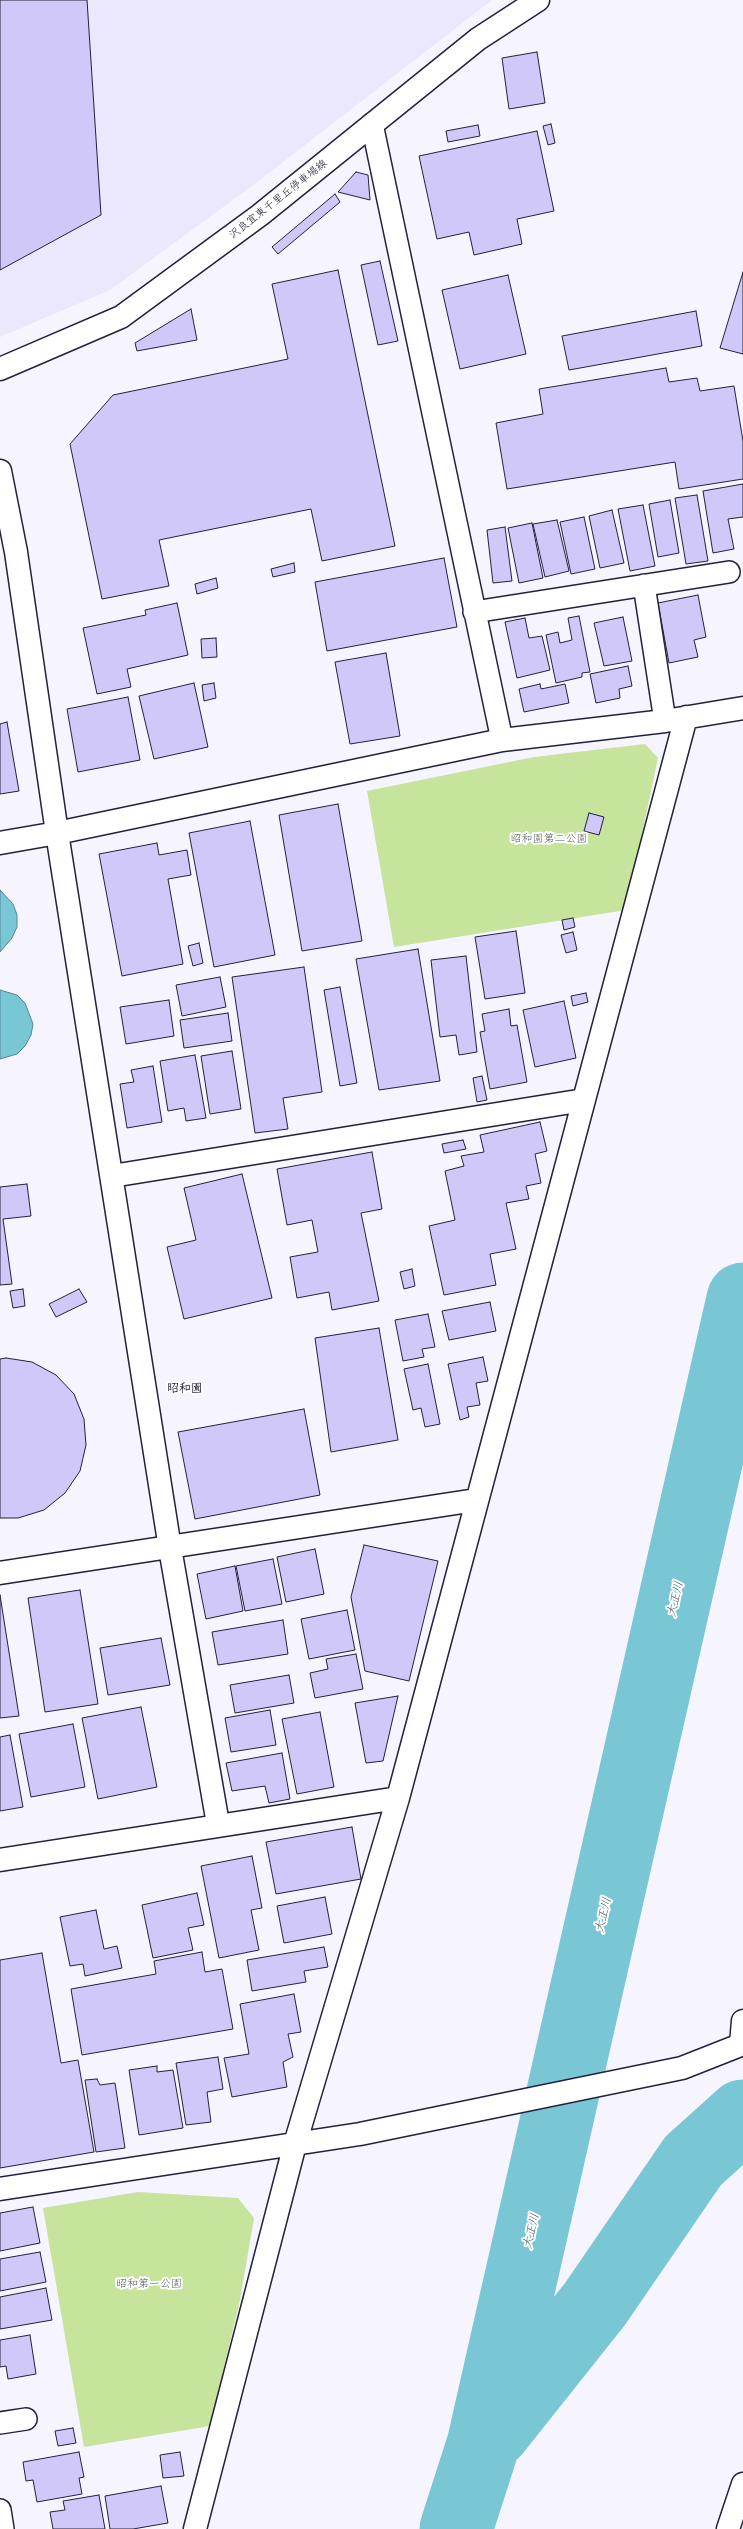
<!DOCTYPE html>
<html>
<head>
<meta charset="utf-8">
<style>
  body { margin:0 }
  canvas { display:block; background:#f6f4fe }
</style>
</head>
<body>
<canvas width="743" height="2529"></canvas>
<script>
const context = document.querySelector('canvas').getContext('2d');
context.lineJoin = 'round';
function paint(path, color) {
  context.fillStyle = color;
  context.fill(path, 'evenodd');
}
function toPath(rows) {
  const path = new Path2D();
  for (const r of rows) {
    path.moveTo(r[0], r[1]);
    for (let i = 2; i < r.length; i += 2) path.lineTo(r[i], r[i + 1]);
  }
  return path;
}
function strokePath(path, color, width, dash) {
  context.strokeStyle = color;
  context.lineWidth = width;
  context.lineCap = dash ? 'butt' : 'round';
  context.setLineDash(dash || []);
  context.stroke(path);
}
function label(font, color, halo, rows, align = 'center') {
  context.font = font + ' Mali,"Klee One",sans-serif';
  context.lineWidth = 4;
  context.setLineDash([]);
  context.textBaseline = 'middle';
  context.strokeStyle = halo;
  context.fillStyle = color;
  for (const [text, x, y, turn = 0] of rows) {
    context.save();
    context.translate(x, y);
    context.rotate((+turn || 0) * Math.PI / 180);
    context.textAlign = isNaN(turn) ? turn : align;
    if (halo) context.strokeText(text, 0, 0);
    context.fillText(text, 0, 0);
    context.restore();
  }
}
const built = toPath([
  [0,0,492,0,256,183,110,290,0,337]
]);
const green = toPath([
  [645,744,658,758,626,910,394,947,367,791,534,757],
  [138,2192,238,2198,254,2218,240,2300,210,2426,84,2447,43,2208]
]);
const water = toPath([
  [0,890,13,904,17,915,17,927,12,938,0,952,0,890],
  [0,990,17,995,25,1003,33,1024,31,1035,25,1046,17,1054,0,1059,0,990]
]);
const river = toPath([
  [494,2431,595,2304,693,2161,743,2116],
  [456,2529,483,2445,743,1299]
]);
const building = toPath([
  [0,0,87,0,101,215,0,270,0,0],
  [537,52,545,103,509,109,502,58,537,52],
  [551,124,555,143,548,145,543,126,551,124],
  [478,125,480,136,448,142,446,131,478,125],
  [537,131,554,211,517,219,522,244,474,255,469,232,437,239,419,156,537,131],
  [356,172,368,175,370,200,338,192,356,172],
  [335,194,340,202,278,254,272,247,335,194],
  [380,261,398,341,378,345,361,265,380,261],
  [338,270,395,546,322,561,311,509,159,540,169,586,102,599,70,444,113,395,288,359,272,284,338,270],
  [743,272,743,354,720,348,743,272],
  [508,275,526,354,460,369,442,290,508,275],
  [191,309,197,340,137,351,135,343,191,309],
  [696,311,702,346,569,370,562,336,696,311],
  [666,368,669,382,697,378,700,391,734,386,743,441,743,479,679,489,675,462,507,489,496,423,543,414,539,389,666,368],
  [743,484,743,517,728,519,734,549,713,553,703,491,743,484],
  [697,495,708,561,686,564,675,498,697,495],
  [670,500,679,553,658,557,649,504,670,500],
  [643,505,655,566,630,571,618,509,643,505],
  [612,510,624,563,600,568,589,516,612,510],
  [584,517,595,569,571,574,560,522,584,517],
  [557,520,569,571,545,577,533,524,557,520],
  [532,523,543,578,519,583,508,528,532,523],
  [505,527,512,581,493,583,487,530,505,527],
  [444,558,457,627,327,651,315,582,444,558],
  [294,563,295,572,273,577,271,569,294,563],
  [216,578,218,588,197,594,195,584,216,578],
  [698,595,706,637,694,640,698,657,669,663,658,603,698,595],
  [177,603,188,655,127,669,131,687,97,694,83,628,146,615,145,610,177,603],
  [579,616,590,672,582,673,582,677,556,683,546,635,558,632,560,643,572,640,568,618,579,616],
  [623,617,632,661,604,666,594,623,623,617],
  [525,618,529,638,542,636,550,670,517,678,505,622,525,618],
  [216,638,217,657,202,658,201,639,216,638],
  [386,653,400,736,350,744,335,662,386,653],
  [628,666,632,686,619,689,620,698,596,703,590,674,628,666],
  [194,683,208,747,154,759,139,696,194,683],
  [214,683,216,698,204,701,202,685,214,683],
  [540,684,541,689,565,684,569,703,524,712,519,689,540,684],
  [128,697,140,760,78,772,67,709,128,697],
  [7,722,19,791,0,794,0,724,7,722],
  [338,804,362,941,302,951,279,815,338,804],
  [589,813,604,817,599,835,584,831,589,813],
  [250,821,275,955,214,967,189,833,250,821],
  [157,843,159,855,187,850,191,875,168,879,183,964,122,976,99,854,157,843],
  [573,918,575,927,564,930,562,920,573,918],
  [516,931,525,993,485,999,475,937,516,931],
  [573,932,577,950,566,953,561,935,573,932],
  [199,943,203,963,193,966,188,946,199,943],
  [418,949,440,1081,379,1090,356,959,418,949],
  [466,956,477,1052,459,1055,456,1035,440,1037,431,960,466,956],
  [304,967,322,1092,283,1098,288,1129,255,1133,232,977,304,967],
  [220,977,226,1007,182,1016,176,985,220,977],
  [340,987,357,1083,340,1086,324,990,340,987],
  [586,993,588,1002,573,1006,571,996,586,993],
  [169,1000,174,1036,126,1044,120,1007,169,1000],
  [564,1001,576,1058,535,1067,523,1010,564,1001],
  [509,1009,511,1026,517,1025,527,1082,490,1089,480,1032,485,1031,482,1014,509,1009],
  [228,1013,232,1041,184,1048,180,1020,228,1013],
  [232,1051,241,1109,210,1114,201,1056,232,1051],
  [195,1055,206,1118,186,1121,184,1108,168,1111,160,1061,195,1055],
  [153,1066,162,1122,127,1128,120,1084,134,1082,131,1070,153,1066],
  [482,1076,487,1100,477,1102,473,1078,482,1076],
  [540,1122,547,1151,535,1154,541,1183,526,1186,529,1199,506,1203,516,1249,490,1254,496,1285,444,1295,429,1226,455,1220,445,1171,464,1166,461,1156,484,1152,480,1135,540,1122],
  [463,1140,466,1149,444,1153,442,1144,463,1140],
  [372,1152,382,1209,361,1213,379,1301,332,1310,329,1292,297,1298,290,1257,318,1252,312,1220,287,1225,277,1169,372,1152],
  [242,1174,272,1298,184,1319,167,1247,196,1240,184,1188,242,1174],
  [27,1184,31,1216,3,1219,12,1284,0,1285,0,1187,27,1184],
  [412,1269,415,1286,404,1289,400,1272,412,1269],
  [23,1289,25,1306,13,1308,10,1291,23,1289],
  [79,1289,87,1302,56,1317,49,1304,79,1289],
  [490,1302,496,1331,449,1340,442,1311,490,1302],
  [428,1314,435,1347,422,1349,424,1357,403,1361,395,1320,428,1314],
  [379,1328,398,1440,331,1452,315,1338,379,1328],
  [483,1357,488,1381,476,1383,480,1405,467,1407,469,1417,460,1420,448,1364,483,1357],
  [6,1358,32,1362,56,1375,74,1394,84,1419,86,1445,80,1471,65,1493,44,1510,18,1518,0,1518,0,1359,6,1358],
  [428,1364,440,1424,425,1427,421,1408,413,1410,404,1369,428,1364],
  [304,1409,320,1495,195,1519,178,1432,304,1409],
  [364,1545,438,1561,409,1681,365,1671,351,1597,364,1545],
  [315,1549,324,1594,286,1602,277,1557,315,1549],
  [273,1559,282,1604,245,1611,236,1566,273,1559],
  [235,1566,243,1611,206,1619,197,1574,235,1566],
  [80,1590,98,1704,45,1712,28,1598,80,1590],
  [0,1595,19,1716,0,1718,0,1595],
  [347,1610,355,1650,309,1659,301,1619,347,1610],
  [283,1620,288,1654,218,1665,212,1632,283,1620],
  [161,1638,170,1685,108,1695,100,1648,161,1638],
  [356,1654,363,1689,315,1698,310,1673,328,1669,326,1659,356,1654],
  [289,1675,294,1703,235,1713,230,1685,289,1675],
  [398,1696,383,1761,366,1763,355,1703,398,1696],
  [141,1707,157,1787,98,1799,82,1718,141,1707],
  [270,1710,276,1745,231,1752,225,1718,270,1710],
  [320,1712,334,1787,297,1794,282,1719,320,1712],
  [73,1724,85,1787,31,1797,19,1734,73,1724],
  [10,1735,23,1807,0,1811,0,1737,10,1735],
  [282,1753,290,1799,269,1803,265,1786,232,1791,226,1763,282,1753],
  [352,1827,361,1879,276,1894,266,1842,352,1827],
  [252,1856,262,1908,251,1910,259,1950,219,1958,201,1866,252,1856],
  [197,1893,204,1925,188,1928,193,1950,153,1958,142,1905,197,1893],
  [325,1897,332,1934,284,1943,277,1906,325,1897],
  [96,1910,104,1949,117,1946,122,1968,85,1976,83,1964,70,1966,60,1917,96,1910],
  [324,1947,328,1967,304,1971,306,1982,252,1991,247,1960,324,1947],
  [202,1952,205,1972,222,1969,233,2029,82,2055,71,1989,156,1974,154,1961,202,1952],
  [42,1953,61,2063,78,2060,94,2152,0,2168,0,1960,42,1953],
  [294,1994,301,2032,288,2034,293,2057,283,2062,287,2087,232,2097,224,2058,249,2054,240,2004,294,1994],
  [218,2057,223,2089,207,2092,211,2122,186,2125,176,2063,218,2057],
  [157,2066,157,2072,173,2070,183,2128,139,2135,129,2070,157,2066],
  [97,2079,100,2085,115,2083,125,2148,96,2152,85,2080,97,2079],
  [33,2207,40,2243,0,2251,0,2213,33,2207],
  [40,2252,46,2282,0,2291,0,2259,40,2252],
  [46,2288,52,2320,0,2329,0,2297,46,2288],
  [30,2335,36,2374,8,2379,6,2366,0,2367,0,2340,30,2335],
  [73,2428,76,2443,58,2446,55,2431,73,2428],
  [79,2452,84,2477,79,2478,82,2494,37,2502,33,2480,26,2481,23,2462,79,2452],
  [180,2452,184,2476,163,2478,160,2455,180,2452],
  [161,2486,168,2523,133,2529,110,2529,105,2496,161,2486],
  [99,2495,105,2529,53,2529,50,2512,65,2510,63,2501,99,2495]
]);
const service = toPath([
  [372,124,502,740],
  [644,585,665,721],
  [474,612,729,572],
  [0,2423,26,2419],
  [0,2510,3,2529]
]);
const minor = toPath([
  [0,471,16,552,57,833,170,1548,218,1824],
  [0,843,57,833,502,740,665,721,743,708],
  [112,1176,584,1100],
  [0,1573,476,1500],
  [0,1860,398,1798],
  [741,2044,743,2021],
  [0,2189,360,2134,682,2068,743,2044],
  [195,2529,295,2144,398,1798,686,717]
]);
const tertiary = toPath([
  [728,2529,743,2484]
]);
const secondary = toPath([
  [0,369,121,317,260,215,478,39,538,0]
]);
const streetNames = [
  ["沢良宜東千里丘停車場線",278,199,-38]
];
const parkNames = [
  ["昭和園第二公園",549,839],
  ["昭和第一公園",149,2284]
];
const neighbourhoodNames = [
  ["昭和園",185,1388]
];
const waterNames = [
  ["大正川",675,1599,-77],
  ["大正川",603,1915,-77],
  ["大正川",531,2231,-77]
];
paint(built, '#ebe7fd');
paint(green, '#c6e49c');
paint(water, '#79c7d5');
strokePath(water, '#568597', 1);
strokePath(river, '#79c7d5', 73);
paint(building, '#d1c8fa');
strokePath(building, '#22223b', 1);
strokePath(service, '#22223b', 24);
strokePath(minor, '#22223b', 25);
strokePath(tertiary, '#22223b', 25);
strokePath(secondary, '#22223b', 25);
strokePath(service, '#fff', 21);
strokePath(minor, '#fff', 22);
strokePath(tertiary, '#fff', 22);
strokePath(secondary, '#fff', 22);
label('11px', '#22223b', '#fff', streetNames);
label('11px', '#535c58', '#fff', parkNames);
label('bold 12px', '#22223b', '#fff', neighbourhoodNames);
label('italic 12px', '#405c71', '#fff', waterNames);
</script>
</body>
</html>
